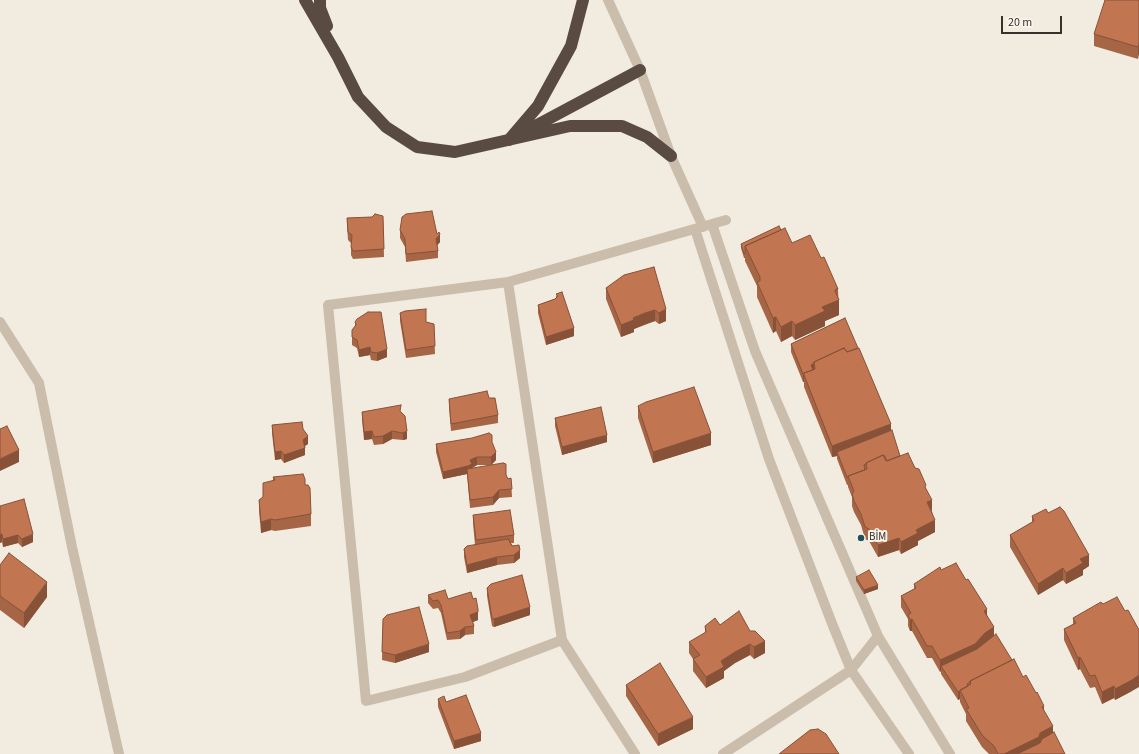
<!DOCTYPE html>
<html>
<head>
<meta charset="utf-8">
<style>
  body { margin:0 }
  #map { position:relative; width:1139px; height:754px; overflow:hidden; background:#f2ebe0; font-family:"Source Sans 3",sans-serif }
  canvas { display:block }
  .scale { position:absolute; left:1001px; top:16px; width:61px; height:18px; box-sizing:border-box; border:2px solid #39302b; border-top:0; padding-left:5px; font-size:12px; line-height:14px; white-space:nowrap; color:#39302b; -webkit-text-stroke:3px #faf5ed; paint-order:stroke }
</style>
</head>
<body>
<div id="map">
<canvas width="1139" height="754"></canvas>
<div class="scale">20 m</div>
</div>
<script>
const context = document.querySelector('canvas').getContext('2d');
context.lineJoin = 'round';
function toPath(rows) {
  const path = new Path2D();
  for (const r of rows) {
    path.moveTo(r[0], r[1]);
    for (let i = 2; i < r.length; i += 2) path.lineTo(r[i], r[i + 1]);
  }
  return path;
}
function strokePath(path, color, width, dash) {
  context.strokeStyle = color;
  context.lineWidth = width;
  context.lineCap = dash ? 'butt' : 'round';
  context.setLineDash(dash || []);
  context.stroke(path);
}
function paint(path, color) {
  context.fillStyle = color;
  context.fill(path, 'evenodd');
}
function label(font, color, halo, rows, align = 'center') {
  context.font = font + ' "Source Sans 3",sans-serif';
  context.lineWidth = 4;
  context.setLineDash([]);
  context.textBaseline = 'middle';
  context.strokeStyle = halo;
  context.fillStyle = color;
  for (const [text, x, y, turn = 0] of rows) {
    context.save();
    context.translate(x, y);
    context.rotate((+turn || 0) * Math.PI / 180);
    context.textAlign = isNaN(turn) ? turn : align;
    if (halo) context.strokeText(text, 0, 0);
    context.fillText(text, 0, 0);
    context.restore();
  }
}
const minor = toPath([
  [608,0,640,70,671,156,703,227],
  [712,224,755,351,878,636,950,754],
  [695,229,769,459,833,626,851,670,909,754],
  [508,282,562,640,635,754],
  [0,322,39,383,72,547,119,754],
  [562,640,465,677,366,701,328,305,508,282,726,220],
  [723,754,851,670,878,636]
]);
const highway = toPath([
  [305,0,338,57,358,97,386,127,417,147,455,152,570,126,622,126,647,137,671,156],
  [320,0,320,8,327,26],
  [524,132,640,70],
  [509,140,538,106,571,46,583,0]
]);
const wall = toPath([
  [1139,0,1138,59,1094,46,1094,34],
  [383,216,384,257,353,259,351,255,351,243,348,240,347,226,347,218,372,217],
  [400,230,437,234,440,242,437,245,438,251,438,258,406,262,405,247,400,238],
  [781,230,792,243,821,258,838,289,839,315,825,321,825,326,795,340,792,336,781,342,776,331,773,333,757,297,757,286,745,261,745,258,744,258,741,248,741,244],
  [654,267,666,321,659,324,655,321,645,324,634,329,634,332,621,337,606,299,606,288],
  [556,294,574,336,546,345,538,313,538,305,555,299,556,298],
  [400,313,426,322,434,324,435,354,406,358,400,321],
  [845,318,891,430,900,456,915,468,926,489,932,511,935,532,918,541,918,545,901,554,899,550,878,557,869,541,865,539,861,525,854,512,852,506,852,497,848,487,848,485,847,485,837,459,837,456,832,457,804,387,804,382,803,382,791,352,791,344],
  [355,322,387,357,377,361,371,360,370,355,359,357,357,348,352,345,352,330,355,326],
  [489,398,498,415,498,423,451,431,449,407,449,399],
  [638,406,711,445,653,463,638,418],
  [362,412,401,412,407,439,403,440,392,439,383,444,374,445,372,439,364,440,362,420],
  [555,418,607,442,562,455,555,426],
  [272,425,303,429,308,444,305,446,305,455,284,463,281,459,275,460,272,433],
  [492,443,496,460,491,465,477,465,472,468,506,475,508,479,511,478,512,497,499,498,493,505,470,508,467,474,443,479,436,452,436,444],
  [273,477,305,485,311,514,311,526,275,531,271,530,261,533,259,511,259,500,263,497,273,480],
  [0,506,33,542,22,547,18,543,3,547,2,542,0,543],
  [1048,513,1089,566,1083,570,1083,575,1066,584,1063,580,1038,595,1010,547,1010,535,1032,522,1032,516],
  [473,515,514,535,514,543,511,543,520,558,514,563,497,565,467,573,464,557,464,549,475,545,473,523],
  [0,565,47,597,24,628,0,610],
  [941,570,966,580,987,615,994,635,1023,677,1044,712,1053,732,1065,754,989,754,982,747,966,721,966,714,960,702,960,699,958,700,941,674,941,671,940,672,932,658,927,658,912,631,910,631,908,626,908,619,901,607,901,596,914,589,914,584],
  [856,577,878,589,864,594,856,581],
  [487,588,530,615,494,627,492,626,487,596],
  [428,595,448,599,478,617,478,620,473,622,474,626,474,634,465,635,460,639,447,640,441,613,438,608,433,609,428,603],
  [1073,618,1132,691,1115,700,1114,698,1102,704,1095,687,1090,688,1080,669,1078,670,1064,640,1064,629,1073,624],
  [383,619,429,652,395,663,382,660],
  [720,625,750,631,765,653,754,659,750,655,735,663,724,671,724,678,706,688,693,671,693,659,689,653,689,642,705,633,705,626],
  [626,685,693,729,658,746,626,696],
  [438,699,446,702,481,741,454,749,438,707]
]);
const shadedWall = toPath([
  [1139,43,1139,54,1138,59,1138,47],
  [440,234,440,242,436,247,436,239],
  [836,289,836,301,839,300,839,315,825,321,825,326,795,340,795,325,822,307,835,291],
  [666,309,666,321,659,324,659,313],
  [655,310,655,321,634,329,634,332,621,337,621,325,633,318],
  [776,317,776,331,773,333,773,318],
  [792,321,792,336,781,342,781,327],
  [574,328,574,336,546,345,546,337],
  [370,347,370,355,359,357,359,350],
  [387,349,387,357,377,361,377,353],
  [814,364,814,371,804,375,804,382,803,382,803,374,811,365],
  [891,424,891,435,837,452,837,456,832,457,832,446],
  [372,431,372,439,364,440,364,432],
  [392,431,392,439,383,444,383,436],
  [407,431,407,439,403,440,403,433],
  [711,433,711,445,653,463,653,452],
  [607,435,607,442,562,455,562,447],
  [308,436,308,444,303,447,303,440],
  [305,448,305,455,284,463,284,455],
  [19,450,19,462,0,471,0,459],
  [281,451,281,459,275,460,275,452],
  [496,452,496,460,491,465,491,457],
  [477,457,477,465,472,468,472,472,467,469,467,474,443,479,443,472,470,460],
  [499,490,499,498,493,505,493,497],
  [932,500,932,511,927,502],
  [271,519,271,530,261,533,261,522],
  [935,520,935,532,918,541,918,545,901,554,901,542,916,530],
  [2,534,2,542,0,543,0,535],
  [33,534,33,542,22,547,22,539],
  [18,535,18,543,3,547,3,539],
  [899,538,899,550,878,557,878,545],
  [520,550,520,558,514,563,514,555],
  [1089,555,1089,566,1083,570,1083,575,1066,584,1066,573,1080,559],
  [497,557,497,565,467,573,467,565],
  [1063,568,1063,580,1038,595,1038,584],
  [47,582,47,597,24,628,24,613],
  [878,585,878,589,864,594,864,590],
  [530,607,530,615,494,627,494,619],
  [478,609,478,620,470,623,470,615],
  [987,609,987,621,984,611],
  [912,619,912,631,910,631,910,620],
  [465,627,465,635,460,639,460,631],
  [994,627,994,639,975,655,941,666,941,671,940,672,940,660],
  [765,641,765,653,754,659,754,647],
  [429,644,429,652,395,663,395,655],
  [750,644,750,655,735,663,724,671,724,678,706,688,706,677,721,661,735,652],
  [1080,657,1080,669,1078,670,1078,658],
  [1139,675,1139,687,1132,691,1115,700,1115,689],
  [1114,686,1114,698,1102,704,1102,692],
  [960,691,960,699,958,700,958,692],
  [1044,706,1044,718,1042,707],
  [693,717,693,729,658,746,658,734],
  [1053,726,1053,737,1028,754,1004,754],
  [481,733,481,741,454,749,454,741]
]);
const building = toPath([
  [1105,0,1139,0,1139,43,1138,47,1094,34,1105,0],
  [432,211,437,234,439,232,440,234,436,239,438,251,406,254,405,239,400,230,402,217,406,214,432,211],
  [375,214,383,216,384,249,353,251,351,247,352,235,348,232,347,218,372,217,375,214],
  [779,226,781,230,745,246,745,254,744,254,741,244,779,226],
  [785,228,792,243,810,235,821,258,824,257,838,289,836,289,835,291,839,300,822,307,825,311,795,325,792,321,781,327,776,317,773,318,757,282,760,281,760,277,745,246,785,228],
  [654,267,666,309,659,313,655,310,645,313,633,318,634,320,621,325,606,288,624,275,654,267],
  [562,292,574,328,546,337,538,305,555,299,558,296,556,294,562,292],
  [426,309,426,322,434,324,435,346,406,350,400,313,405,311,426,309],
  [368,312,381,312,387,349,377,353,371,352,370,347,359,350,357,340,352,337,352,330,356,325,355,322,357,319,368,312],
  [845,318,858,348,847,352,844,348,814,362,814,363,811,365,813,370,804,373,803,374,791,344,845,318],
  [844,348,847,352,859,348,891,424,832,446,804,375,804,373,815,369,814,362,844,348],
  [694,387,711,433,653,452,638,406,646,402,694,387],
  [487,391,489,398,495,398,498,415,451,424,449,399,487,391],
  [401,405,400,411,405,416,407,431,403,433,392,431,383,436,374,437,372,431,364,432,362,412,401,405],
  [601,407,607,435,562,447,555,418,601,407],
  [302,422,303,429,308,436,303,440,305,448,284,455,281,451,275,452,272,425,302,422],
  [7,426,19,450,0,459,0,429,7,426],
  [892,430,900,456,887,461,884,455,883,456,883,455,866,463,866,464,864,465,865,470,848,476,848,478,847,477,837,452,892,430],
  [489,433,492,435,492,442,496,452,491,457,477,457,470,460,472,464,468,466,443,472,436,444,472,438,489,433],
  [908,453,915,468,919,469,926,485,925,487,932,500,927,502,935,520,916,530,918,533,901,542,899,538,878,545,869,529,865,527,861,514,854,501,852,494,854,491,848,476,867,469,866,463,883,455,886,461,908,453],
  [503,463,506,464,506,475,508,479,511,478,512,489,499,490,493,497,470,500,467,469,503,463],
  [303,474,305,479,305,485,308,485,310,488,311,514,275,520,271,519,261,522,259,500,263,497,263,483,275,480,273,477,303,474],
  [24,499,33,534,22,539,18,535,3,539,2,534,0,535,0,506,24,499],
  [1060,507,1064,511,1089,555,1080,559,1083,563,1066,573,1063,568,1038,584,1010,535,1034,521,1032,516,1046,509,1048,513,1060,507],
  [510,510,514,535,476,540,473,515,510,510],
  [508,539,512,546,519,545,520,550,514,555,497,557,467,565,464,549,467,546,508,539],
  [9,553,47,582,24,613,0,596,0,565,9,553],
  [956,563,966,580,968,579,987,609,984,611,994,627,985,633,975,644,940,660,932,646,927,646,912,619,910,620,908,615,911,613,901,596,916,588,914,584,940,567,941,570,956,563],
  [869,570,878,585,864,590,856,577,869,570],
  [522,575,530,607,494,619,492,618,487,588,491,584,522,575],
  [445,590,448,599,471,592,473,599,476,598,478,609,478,612,470,615,474,626,465,627,460,631,447,633,441,605,438,600,433,601,428,595,445,590],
  [1117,597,1125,611,1128,610,1139,630,1139,675,1132,680,1115,689,1114,686,1102,692,1095,675,1090,676,1080,657,1078,658,1064,629,1076,623,1073,618,1101,602,1103,604,1117,597],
  [419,607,429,644,395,655,382,652,383,619,387,615,419,607],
  [739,611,750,631,755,631,765,641,754,647,750,644,735,652,721,661,724,667,706,677,693,659,700,655,689,642,706,632,705,626,715,618,720,625,739,611],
  [996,634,1012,660,970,681,970,682,967,684,968,686,958,692,941,666,977,649,996,634],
  [1014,659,1023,677,1026,675,1036,693,1037,692,1044,706,1042,707,1053,726,1040,733,1039,737,1004,754,998,754,994,746,982,735,966,709,969,708,960,690,971,684,970,681,1014,659],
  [660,663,693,717,658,734,626,685,660,663],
  [466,695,481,733,454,741,438,699,444,696,446,702,466,695],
  [818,729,826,734,839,754,779,754,810,730,818,729],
  [1054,732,1065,754,1017,754,1040,743,1042,739,1054,732]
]);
const markers = [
  [861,538,4,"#225059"]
];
const poiNames = [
  ["BİM",869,538]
];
strokePath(minor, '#cabdac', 10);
strokePath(highway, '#594b42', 12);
paint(wall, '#a66545');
paint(shadedWall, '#875238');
paint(building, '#c17550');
strokePath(building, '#875238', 1);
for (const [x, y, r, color] of markers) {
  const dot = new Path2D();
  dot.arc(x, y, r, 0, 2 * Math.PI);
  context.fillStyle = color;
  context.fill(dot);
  strokePath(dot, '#faf5ed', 1.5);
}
label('11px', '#39302b', '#faf5ed', poiNames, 'left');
</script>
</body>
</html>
